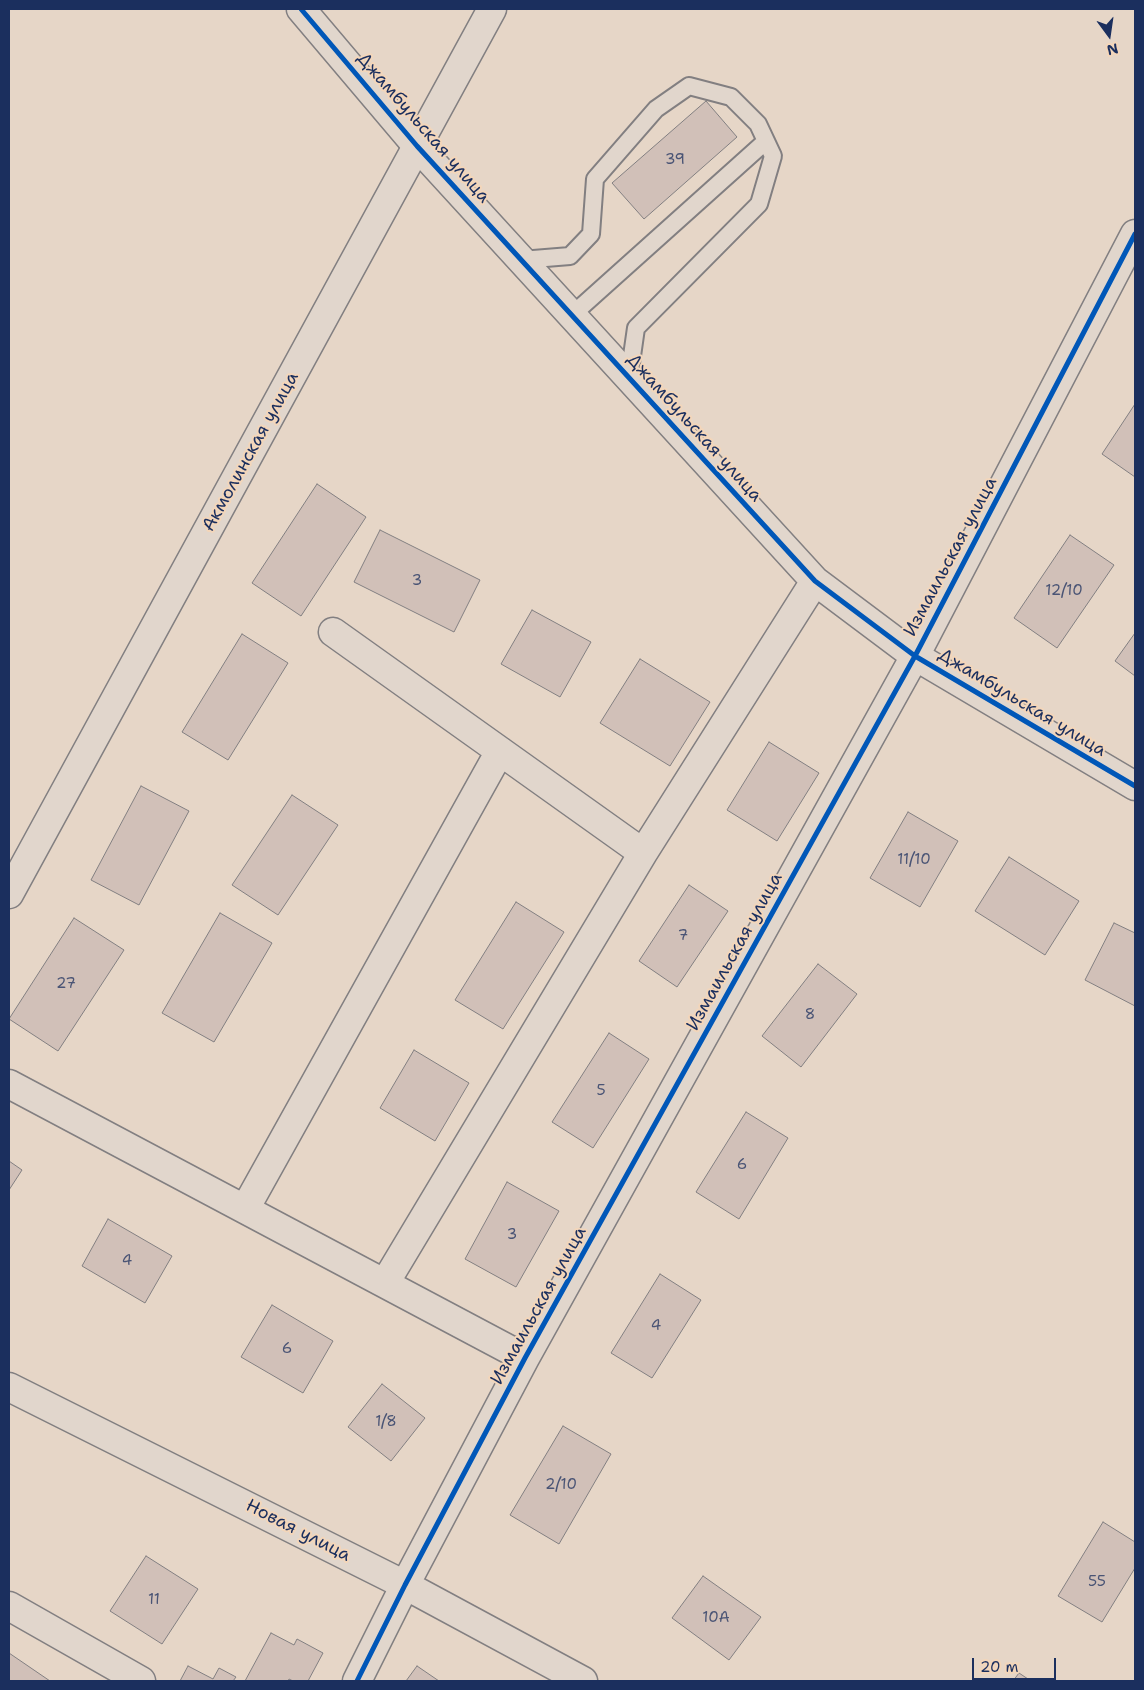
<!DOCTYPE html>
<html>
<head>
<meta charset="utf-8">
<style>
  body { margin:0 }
  #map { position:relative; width:1144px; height:1690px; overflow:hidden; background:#e6d6c7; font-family:"Shantell Sans",sans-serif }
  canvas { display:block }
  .frame { position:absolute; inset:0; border:10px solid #1b2f5e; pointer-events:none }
  .north { position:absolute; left:1084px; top:10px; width:50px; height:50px; -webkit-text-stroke:4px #f3d6ba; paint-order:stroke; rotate:166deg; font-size:14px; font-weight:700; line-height:20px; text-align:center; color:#1b2f5e }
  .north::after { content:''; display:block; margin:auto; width:18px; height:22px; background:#1b2f5e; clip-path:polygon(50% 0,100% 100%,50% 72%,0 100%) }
  .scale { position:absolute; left:972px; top:1658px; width:84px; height:22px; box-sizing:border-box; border:2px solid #1b2f5e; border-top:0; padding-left:6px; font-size:15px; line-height:18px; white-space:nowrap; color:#1b2f5e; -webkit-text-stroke:4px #f3d6ba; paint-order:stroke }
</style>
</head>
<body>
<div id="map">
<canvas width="1144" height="1690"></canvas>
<div class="frame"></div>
<div class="north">N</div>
<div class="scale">20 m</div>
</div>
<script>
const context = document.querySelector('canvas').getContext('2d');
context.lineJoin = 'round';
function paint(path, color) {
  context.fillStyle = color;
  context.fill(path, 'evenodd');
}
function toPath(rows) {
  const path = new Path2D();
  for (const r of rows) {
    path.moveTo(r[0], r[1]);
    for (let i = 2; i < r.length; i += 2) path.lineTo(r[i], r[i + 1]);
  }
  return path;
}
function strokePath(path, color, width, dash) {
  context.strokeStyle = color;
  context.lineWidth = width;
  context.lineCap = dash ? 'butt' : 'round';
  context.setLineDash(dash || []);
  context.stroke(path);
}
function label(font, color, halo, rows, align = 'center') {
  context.font = font + ' "Shantell Sans",sans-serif';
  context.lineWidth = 4;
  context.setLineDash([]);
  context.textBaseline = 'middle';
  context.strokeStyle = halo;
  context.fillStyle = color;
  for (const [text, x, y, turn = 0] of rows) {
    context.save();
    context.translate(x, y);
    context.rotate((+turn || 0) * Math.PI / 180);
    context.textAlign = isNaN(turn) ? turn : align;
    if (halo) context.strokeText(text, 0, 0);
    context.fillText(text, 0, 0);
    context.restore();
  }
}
const building = toPath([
  [706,101,737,137,644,219,612,183,706,101],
  [1135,404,1135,477,1102,454,1135,404],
  [317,484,366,517,301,616,252,583,317,484],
  [380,530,480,580,454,632,354,582,380,530],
  [1070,535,1114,565,1057,648,1014,618,1070,535],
  [532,610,591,642,560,697,501,664,532,610],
  [1135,633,1135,676,1115,661,1135,633],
  [242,634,288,663,228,760,182,732,242,634],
  [640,659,710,702,670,766,600,723,640,659],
  [769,742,819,773,777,841,727,810,769,742],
  [141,786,189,811,139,905,91,880,141,786],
  [292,795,338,825,278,915,232,885,292,795],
  [908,812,958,841,920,907,870,878,908,812],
  [1009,857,1079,901,1045,955,975,911,1009,857],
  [689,885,728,911,677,987,639,961,689,885],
  [516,902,564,932,503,1029,455,1000,516,902],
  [220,913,272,943,214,1042,162,1013,220,913],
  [74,918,124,950,58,1051,9,1019,74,918],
  [1114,923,1135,933,1135,1006,1085,980,1114,923],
  [818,964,857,994,801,1067,762,1036,818,964],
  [609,1033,649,1059,593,1148,552,1122,609,1033],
  [414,1050,469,1083,435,1141,380,1108,414,1050],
  [746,1112,788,1138,739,1219,696,1192,746,1112],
  [9,1161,22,1170,9,1190,9,1161],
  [507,1182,559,1211,516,1287,465,1259,507,1182],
  [108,1219,172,1256,145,1303,82,1266,108,1219],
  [660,1274,701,1300,652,1378,611,1353,660,1274],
  [272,1305,333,1341,303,1393,241,1357,272,1305],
  [382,1384,425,1418,391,1461,348,1427,382,1384],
  [563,1426,611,1454,559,1544,510,1515,563,1426],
  [1103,1522,1135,1542,1135,1568,1102,1622,1058,1596,1103,1522],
  [146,1556,198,1589,162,1644,110,1611,146,1556],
  [703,1576,761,1617,729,1660,672,1618,703,1576],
  [271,1633,294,1645,297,1639,323,1653,308,1681,293,1681,289,1679,288,1681,245,1681,271,1633],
  [9,1653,50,1681,9,1681,9,1653],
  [188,1666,213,1679,219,1668,236,1677,233,1681,180,1681,188,1666],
  [417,1666,439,1681,406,1681,417,1666],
  [1019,1673,1031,1681,1013,1681,1019,1673]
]);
const service = toPath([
  [521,260,570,256,591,234,595,179,656,109,689,86,731,97,758,124,773,156,759,204,636,328,629,377],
  [572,315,766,141]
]);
const minor = toPath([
  [301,9,417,146,815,581,915,656,1135,786],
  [333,632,643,853],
  [9,1084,525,1358],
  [245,1209,500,751],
  [385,1283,643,853,815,581],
  [9,1387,405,1585,583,1681],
  [9,1606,141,1681],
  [357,1681,405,1585,525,1358,915,656,1135,234]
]);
const primary = toPath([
  [9,894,492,9]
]);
const cycleway = toPath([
  [301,9,417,146,815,581,915,656,1135,786],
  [357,1681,405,1585,525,1358,915,656,1135,234]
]);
const numberNames = [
  ["39",675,160],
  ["3",417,581],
  ["12/10",1064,591],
  ["11/10",914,860],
  ["7",683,936],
  ["27",66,984],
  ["8",810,1015],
  ["5",601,1091],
  ["6",742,1165],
  ["3",512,1235],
  ["4",127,1261],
  ["4",656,1326],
  ["6",287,1349],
  ["1/8",386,1422],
  ["2/10",561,1485],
  ["55",1097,1582],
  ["11",154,1600],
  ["10А",716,1618]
];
const streetNames = [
  ["Джамбульская улица",423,128,49],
  ["Джамбульская улица",694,428,48],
  ["Акмолинская улица",251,452,-61],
  ["Измаильская улица",951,557,-62],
  ["Джамбульская улица",1022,703,31],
  ["Измаильская улица",735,952,-61],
  ["Измаильская улица",539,1306,-61],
  ["Новая улица",298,1531,27]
];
paint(building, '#d1c0b8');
strokePath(building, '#827f81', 1);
strokePath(service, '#827f81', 20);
strokePath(minor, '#827f81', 31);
strokePath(primary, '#827f81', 31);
strokePath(service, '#e1d6cc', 16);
strokePath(minor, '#e1d6cc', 28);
strokePath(primary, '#e1d6cc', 28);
strokePath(cycleway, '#0057b8', 5);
label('15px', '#4a5475', null, numberNames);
label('18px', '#1b2f5e', '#f3d6ba', streetNames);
</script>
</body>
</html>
